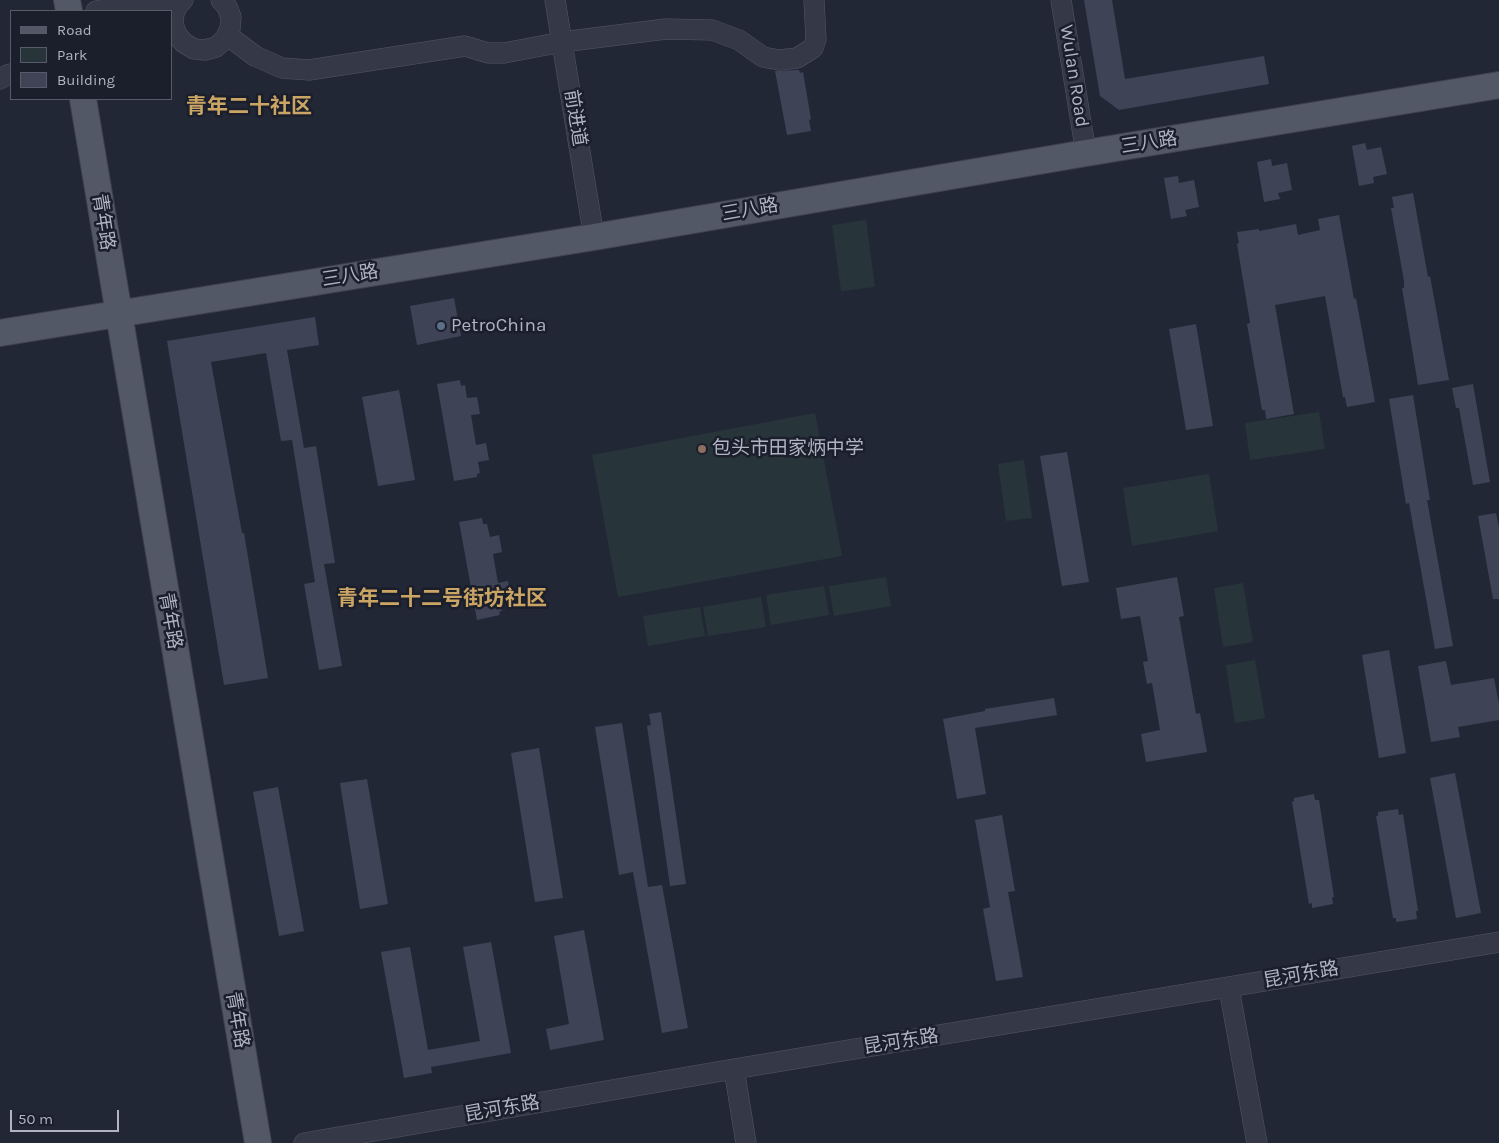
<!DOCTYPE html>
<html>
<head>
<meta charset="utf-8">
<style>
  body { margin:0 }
  #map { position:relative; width:1499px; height:1143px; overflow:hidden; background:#222736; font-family:Karla,sans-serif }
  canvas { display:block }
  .legend { position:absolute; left:10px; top:10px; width:162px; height:90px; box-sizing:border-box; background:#1b1e2b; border:1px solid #575a68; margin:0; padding:6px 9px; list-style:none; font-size:15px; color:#b0b3c3 }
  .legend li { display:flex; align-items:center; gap:10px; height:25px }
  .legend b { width:25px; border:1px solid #575a68 }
  .scale { position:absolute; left:10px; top:1110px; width:109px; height:22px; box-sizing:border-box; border:2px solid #b0b3c3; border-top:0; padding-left:6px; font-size:15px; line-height:18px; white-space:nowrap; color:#b0b3c3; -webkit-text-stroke:4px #1b1e2b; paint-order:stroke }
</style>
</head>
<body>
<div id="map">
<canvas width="1499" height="1143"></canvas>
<ul class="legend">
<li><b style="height:6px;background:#535867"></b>Road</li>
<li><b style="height:14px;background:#27353a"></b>Park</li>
<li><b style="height:14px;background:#3e4456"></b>Building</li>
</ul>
<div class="scale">50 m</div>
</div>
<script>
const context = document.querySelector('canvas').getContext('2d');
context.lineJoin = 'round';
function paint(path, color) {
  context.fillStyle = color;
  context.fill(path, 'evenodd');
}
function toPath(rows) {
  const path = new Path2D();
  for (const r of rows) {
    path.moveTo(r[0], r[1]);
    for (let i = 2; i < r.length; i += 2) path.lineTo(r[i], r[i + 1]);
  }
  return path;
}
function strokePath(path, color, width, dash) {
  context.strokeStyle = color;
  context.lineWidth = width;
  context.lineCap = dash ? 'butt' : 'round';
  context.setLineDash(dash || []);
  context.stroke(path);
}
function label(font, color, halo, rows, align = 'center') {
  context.font = font + ' Karla,"Noto Sans SC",sans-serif';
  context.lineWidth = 5;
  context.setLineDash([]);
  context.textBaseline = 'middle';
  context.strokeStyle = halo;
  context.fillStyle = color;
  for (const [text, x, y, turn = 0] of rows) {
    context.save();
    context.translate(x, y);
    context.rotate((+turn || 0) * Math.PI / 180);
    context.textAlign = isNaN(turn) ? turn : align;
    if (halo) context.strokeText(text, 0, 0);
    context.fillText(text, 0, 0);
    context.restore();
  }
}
const green = toPath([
  [866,220,875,287,841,291,832,225],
  [1319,412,1325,449,1250,460,1245,423],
  [815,413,842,556,618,597,592,455],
  [1024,460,1032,518,1006,521,998,464],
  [1209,474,1218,531,1132,546,1123,488],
  [886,577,891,606,834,616,829,586],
  [1243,583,1253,642,1223,647,1214,588],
  [824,586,829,615,771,625,766,595],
  [761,597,766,627,708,636,703,607],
  [700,607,705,636,648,646,643,616],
  [1255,660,1265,718,1235,723,1226,665]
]);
const building = toPath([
  [1084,0,1112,0,1125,79,1264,56,1269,84,1119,110,1100,96],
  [799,70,800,73,803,72,811,119,809,120,811,131,787,135,775,71],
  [1365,143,1367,150,1381,147,1387,174,1373,177,1374,183,1359,186,1352,146],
  [1271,159,1272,166,1287,163,1292,190,1278,193,1280,199,1264,202,1257,162],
  [1178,176,1179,183,1194,180,1199,207,1185,210,1187,216,1171,219,1164,178],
  [1413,193,1428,277,1430,276,1449,380,1418,385,1402,288,1404,288,1404,281,1391,208,1394,208,1392,197],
  [1339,215,1354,299,1356,298,1375,402,1347,407,1345,397,1343,397,1325,296,1275,305,1294,414,1266,419,1265,410,1262,410,1247,324,1250,323,1249,316,1237,244,1239,243,1237,232,1259,229,1259,231,1296,224,1298,235,1320,230,1318,219],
  [454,298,461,336,417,345,410,306],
  [315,317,319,345,287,350,304,448,316,446,335,563,324,564,342,666,319,670,304,584,315,582,292,440,281,441,266,353,211,362,242,533,244,533,268,678,224,685,167,341],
  [1196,324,1213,426,1186,430,1169,329],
  [460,380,461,386,465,385,467,398,477,397,480,414,471,415,476,445,486,443,489,460,478,462,480,473,477,474,477,477,454,481,437,384],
  [1473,384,1490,482,1473,485,1459,408,1456,408,1452,388],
  [399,390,415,480,378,486,362,397],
  [1413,395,1430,500,1427,500,1453,646,1435,649,1409,503,1406,504,1389,399],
  [1067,452,1089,582,1062,586,1040,456],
  [1496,513,1499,528,1499,599,1493,599,1478,516],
  [482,518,483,524,487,524,490,537,499,535,502,552,493,554,498,583,508,581,511,598,500,600,502,611,499,612,500,615,477,620,459,522],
  [1177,577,1184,616,1179,617,1196,714,1200,713,1207,752,1146,762,1141,734,1160,730,1152,683,1147,684,1143,662,1148,661,1140,616,1121,619,1116,588],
  [1389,650,1406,753,1379,758,1362,655],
  [1446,661,1451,685,1494,678,1499,704,1499,720,1458,727,1460,737,1431,742,1418,666],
  [1054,698,1057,715,975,728,986,794,957,799,943,719,985,711,985,709],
  [661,712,686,884,670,886,647,726,651,725,649,714],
  [622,723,648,887,662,885,688,1028,662,1033,633,872,619,875,595,727],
  [539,748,563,898,535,902,511,753],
  [1455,773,1481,913,1456,918,1430,778],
  [367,779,388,904,360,909,340,783],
  [278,787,304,931,279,936,253,792],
  [1314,794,1315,800,1319,800,1334,897,1332,897,1333,904,1312,908,1312,903,1309,904,1292,802,1294,801,1294,798],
  [1398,809,1399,815,1403,814,1418,911,1416,911,1417,919,1396,922,1396,918,1393,918,1376,816,1378,816,1378,812],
  [1002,815,1015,891,1008,892,1023,977,996,981,983,909,990,907,975,820],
  [584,930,604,1040,550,1050,546,1029,569,1024,554,936],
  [491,942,511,1053,431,1067,432,1073,404,1078,381,952,410,947,428,1050,480,1041,463,947]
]);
const minor = toPath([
  [183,0,179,3,174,13,173,24,177,35,184,43,194,49,205,50,216,47,225,39,230,29,231,17,227,7,221,0],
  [555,0,594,237],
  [1061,0,1086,153],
  [96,11,146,2,161,2,176,9],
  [227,35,255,56,282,68,309,70,465,46,488,53,504,53,562,42,666,29,712,30,739,40,763,57,779,60,797,58,813,48,816,39,814,0],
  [0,79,7,75,11,74],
  [1229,988,1257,1143],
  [734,1069,746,1143],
  [304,1143,734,1069,1499,942]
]);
const major = toPath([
  [67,0,69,11],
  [83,99,258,1143],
  [0,333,594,237,1086,153,1499,85]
]);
const markers = [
  [441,326,5,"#5c6f8a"],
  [702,449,5,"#8d6e63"]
];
const streetNames = [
  ["Wulan Road",1074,76,81],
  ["前进道",575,118,81],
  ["三八路",1149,143,-9],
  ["三八路",750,210,-10],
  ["青年路",103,222,81],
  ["三八路",350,276,-9],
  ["青年路",170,621,80],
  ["昆河东路",1301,975,-10],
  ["青年路",237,1020,80],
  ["昆河东路",901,1042,-9],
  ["昆河东路",502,1109,-10]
];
const poiNames = [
  ["PetroChina",451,326],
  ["包头市田家炳中学",712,449]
];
const quarterNames = [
  ["青年二十社区",249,107],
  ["青年二十二号街坊社区",442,599]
];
paint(green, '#27353a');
paint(building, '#3e4456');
strokePath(minor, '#535664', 21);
strokePath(major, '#3f4250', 28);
strokePath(minor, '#353947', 20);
strokePath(major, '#535867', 26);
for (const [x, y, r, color] of markers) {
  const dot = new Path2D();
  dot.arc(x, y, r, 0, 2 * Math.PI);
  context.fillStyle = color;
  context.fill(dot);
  strokePath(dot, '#1b1e2b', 2);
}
label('19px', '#b0b3c3', '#1b1e2b', streetNames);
label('19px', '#b0b3c3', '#1b1e2b', poiNames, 'left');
label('bold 21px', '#caa564', '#1b1e2b', quarterNames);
</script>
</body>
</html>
